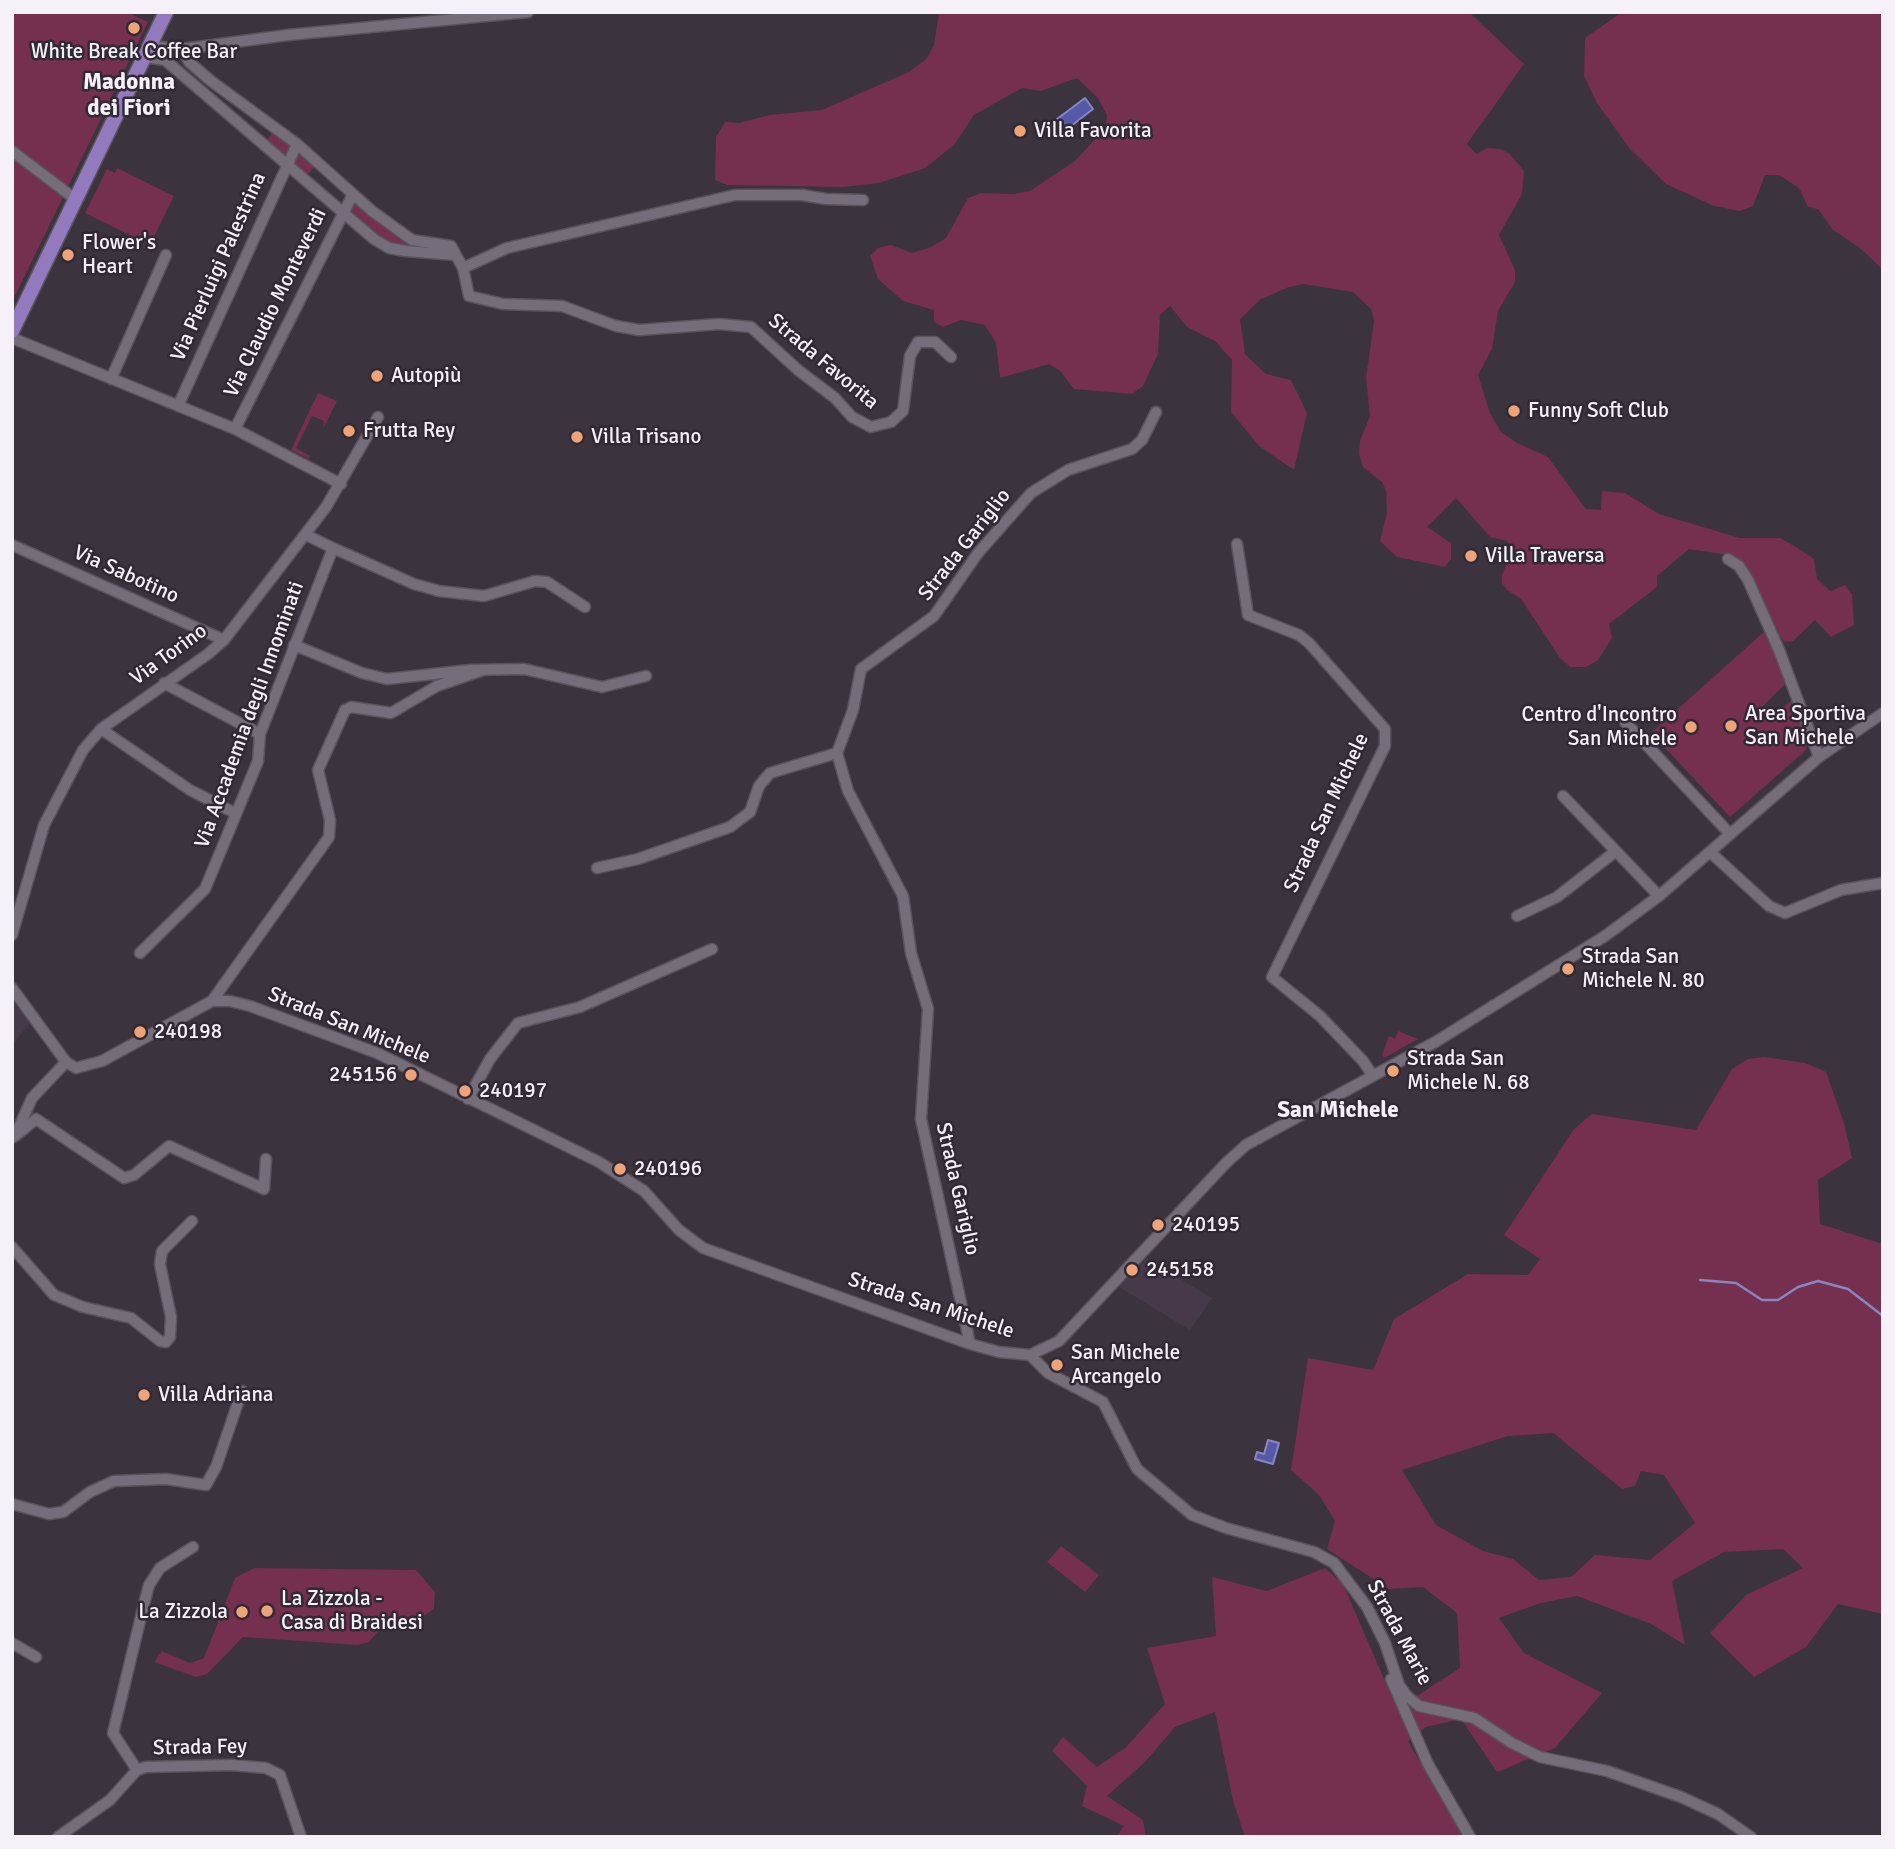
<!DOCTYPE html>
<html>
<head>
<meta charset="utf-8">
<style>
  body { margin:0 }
  #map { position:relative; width:1895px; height:1849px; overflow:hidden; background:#3b333e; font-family:Signika,sans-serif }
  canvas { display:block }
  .frame { position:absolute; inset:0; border:14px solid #f6f1f8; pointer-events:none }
</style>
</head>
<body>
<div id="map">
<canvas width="1895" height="1849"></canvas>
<div class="frame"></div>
</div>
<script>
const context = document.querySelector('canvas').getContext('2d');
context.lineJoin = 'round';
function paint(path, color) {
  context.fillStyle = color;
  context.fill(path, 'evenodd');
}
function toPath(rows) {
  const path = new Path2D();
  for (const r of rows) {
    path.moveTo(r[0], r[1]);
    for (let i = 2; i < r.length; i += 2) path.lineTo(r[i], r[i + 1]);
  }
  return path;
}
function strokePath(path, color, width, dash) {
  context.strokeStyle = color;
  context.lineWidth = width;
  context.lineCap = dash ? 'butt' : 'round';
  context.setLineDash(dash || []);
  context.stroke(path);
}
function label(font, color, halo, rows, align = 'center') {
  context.font = font + ' Signika,sans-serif';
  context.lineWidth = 5;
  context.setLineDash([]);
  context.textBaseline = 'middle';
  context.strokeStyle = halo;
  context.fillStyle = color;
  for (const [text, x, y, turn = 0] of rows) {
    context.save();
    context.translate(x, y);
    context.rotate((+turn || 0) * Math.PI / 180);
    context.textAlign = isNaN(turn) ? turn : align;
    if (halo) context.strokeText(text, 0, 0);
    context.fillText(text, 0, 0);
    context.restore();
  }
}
const built = toPath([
  [12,1000,30,1023,12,1045],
  [1147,1259,1212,1298,1190,1330,1119,1287]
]);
const green = toPath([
  [12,12,127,12,148,22,12,302],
  [939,12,1469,12,1524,64,1467,144,1476,154,1487,148,1500,149,1510,154,1524,171,1522,194,1499,235,1515,270,1515,282,1498,311,1492,349,1478,375,1490,413,1501,432,1517,443,1548,457,1586,509,1601,510,1602,491,1625,493,1659,514,1740,538,1780,538,1796,547,1814,559,1817,579,1831,591,1845,585,1852,594,1854,625,1831,637,1815,620,1793,641,1785,642,1779,636,1746,570,1728,555,1689,549,1657,576,1657,587,1609,624,1612,638,1598,660,1586,667,1570,667,1560,658,1521,599,1507,590,1502,583,1502,575,1513,548,1507,541,1490,537,1456,498,1427,527,1451,543,1451,559,1445,567,1397,557,1380,541,1387,513,1386,491,1382,482,1363,467,1359,454,1360,441,1370,416,1366,378,1374,321,1371,309,1353,292,1303,284,1289,287,1261,299,1240,319,1245,354,1266,374,1291,380,1307,413,1294,470,1259,446,1231,412,1232,360,1215,341,1187,327,1170,306,1160,315,1158,354,1143,386,1132,394,1074,389,1060,371,1049,364,1000,378,996,343,985,325,961,320,943,327,934,322,934,310,903,301,878,279,870,256,878,248,891,245,912,253,931,247,946,238,968,198,981,193,1013,194,1030,191,1075,161,1099,135,1106,125,1107,115,1097,97,1077,78,1041,91,1022,88,974,115,954,145,925,168,879,183,843,187,727,185,715,180,716,137,725,122,740,123,769,115,822,110,909,72,927,58,934,45],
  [1622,12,1883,12,1883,270,1860,248,1833,230,1818,209,1808,207,1799,188,1779,175,1765,175,1753,206,1740,211,1714,206,1666,184,1630,149,1597,103,1584,76,1585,38],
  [273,132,291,145,285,157,266,141],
  [298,150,316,165,306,176,292,164],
  [117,168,174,196,150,245,85,213,107,169,115,173],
  [355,204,400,239,424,247,405,247,382,240,348,212],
  [318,393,337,401,323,429,324,421,312,416,296,448,310,456,309,459,291,450],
  [1766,630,1787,682,1760,709,1769,719,1792,700,1799,713,1807,746,1806,750,1730,817,1651,733],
  [1398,1031,1418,1039,1384,1058,1382,1055,1389,1036,1395,1039],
  [1765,1057,1805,1063,1826,1072,1844,1123,1852,1158,1818,1180,1820,1224,1883,1244,1883,1614,1838,1604,1806,1647,1754,1677,1710,1633,1746,1595,1803,1568,1783,1549,1724,1552,1672,1581,1685,1645,1651,1624,1577,1596,1541,1603,1499,1618,1524,1653,1602,1693,1555,1748,1497,1772,1461,1719,1426,1727,1408,1741,1463,1837,1245,1837,1233,1801,1215,1712,1175,1727,1145,1762,1107,1796,1143,1820,1146,1837,1116,1837,1124,1826,1082,1806,1087,1786,1052,1751,1063,1737,1097,1767,1126,1747,1165,1704,1147,1648,1216,1636,1212,1577,1267,1591,1325,1568,1343,1584,1397,1709,1460,1668,1457,1613,1423,1587,1389,1589,1327,1549,1335,1521,1319,1495,1291,1470,1308,1358,1373,1370,1394,1319,1468,1274,1528,1275,1540,1259,1504,1235,1574,1129,1592,1114,1696,1130,1732,1069,1748,1059],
  [1553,1433,1622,1489,1635,1486,1641,1471,1664,1475,1695,1523,1650,1560,1595,1555,1571,1577,1539,1580,1513,1559,1483,1551,1436,1525,1402,1470,1508,1436],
  [1061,1546,1099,1575,1085,1592,1047,1562],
  [254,1568,416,1570,435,1592,434,1609,403,1630,389,1625,382,1627,369,1642,358,1645,243,1637,207,1674,196,1677,154,1662,162,1651,190,1663,204,1658,235,1578]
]);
const water = toPath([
  [1085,98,1093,109,1066,130,1057,119,1085,98],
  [1268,1440,1279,1443,1273,1464,1255,1459,1257,1452,1264,1454,1268,1440]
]);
const stream = toPath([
  [1700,1280,1736,1283,1762,1300,1778,1300,1798,1287,1818,1281,1848,1289,1883,1316]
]);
const minor = toPath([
  [150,46,182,49,288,35,528,12],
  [182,49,189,62,211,81,297,144,372,211,412,240,451,246,463,268,507,248,735,195,802,195,826,199,863,200],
  [144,57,165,60,374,239,389,248,406,251,455,255],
  [12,151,75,199],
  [463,268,469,296,503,304,562,306,616,326,639,330,719,324,751,327,798,370,835,398,852,417,871,427,891,422,903,411,910,356,918,342,935,342,951,357],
  [12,338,235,429,341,484],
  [111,379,166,255],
  [178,406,297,144],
  [235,429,353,194],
  [306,535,333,548],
  [1237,544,1248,615,1299,635,1309,643,1385,729,1385,746,1272,977,1320,1016,1363,1061,1373,1076],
  [12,545,224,640],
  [1728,559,1739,566,1748,580,1779,650,1819,757],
  [294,645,362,673,387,679,470,670,524,669,602,687,646,676],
  [164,683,260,734],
  [1625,722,1730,834],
  [101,729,190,790,235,813],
  [1563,796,1659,896],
  [1710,852,1769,906,1785,913,1841,890,1883,883],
  [597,868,638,859,730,827,750,812,759,786,770,773,837,753],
  [1517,916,1557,897,1616,851],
  [12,935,44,825,83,750,101,729,208,654,224,640,326,507,378,417],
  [140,953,205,889,258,761,260,734,333,548,414,584,439,591,484,596,535,581,547,582,585,607],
  [12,988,66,1062],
  [212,1001,329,837,330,820,318,770,345,710,351,707,391,713,437,686,483,670],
  [66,1062,76,1068,102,1061,212,1001,230,1001,250,1006,377,1053,599,1162,644,1191,679,1230,703,1248,970,1344,999,1352,1030,1355,1059,1341,1226,1163,1246,1145,1437,1041,1605,936,1659,896,1819,757,1883,713],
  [468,1099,490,1059,518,1023,580,1007,712,949],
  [15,1136,32,1098,66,1062],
  [14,1137,36,1119,124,1178,134,1175,169,1146,264,1189,266,1159],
  [12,1247,54,1295,83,1307,131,1318,160,1341,166,1342,170,1337,171,1317,160,1264,162,1251,192,1221],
  [970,1344,921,1119,928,1009,911,953,903,896,848,791,837,753,853,710,861,669,934,616,978,553,1031,493,1068,470,1132,449,1142,440,1156,412],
  [1030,1355,1048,1373,1103,1402,1137,1469,1192,1515,1226,1528,1314,1552,1334,1563,1367,1607,1385,1643,1399,1685,1407,1696,1419,1706,1474,1718,1512,1743,1540,1757,1607,1771,1681,1797,1718,1814,1751,1837],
  [12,1504,49,1514,63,1512,90,1492,114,1481,166,1479,206,1485,216,1467,242,1391],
  [12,1643,36,1657],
  [1391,1679,1428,1764,1470,1837],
  [137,1770,113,1733,144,1604,149,1585,160,1568,193,1547],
  [58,1837,110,1800,137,1770,146,1767,232,1765,266,1768,280,1775,301,1837]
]);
const major = toPath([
  [12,331,166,12]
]);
const markers = [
  [134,28,7,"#efa378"],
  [1020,131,7,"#efa378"],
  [68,255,7,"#efa378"],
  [377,376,7,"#efa378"],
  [1514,411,7,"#efa378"],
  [349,431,7,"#efa378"],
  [577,437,7,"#efa378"],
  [1471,556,7,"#efa378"],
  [1731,726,7,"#efa378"],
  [1691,727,7,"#efa378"],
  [1568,969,7,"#efa378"],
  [140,1032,7,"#efa378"],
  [1393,1071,7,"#efa378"],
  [411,1075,7,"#efa378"],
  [465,1091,7,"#efa378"],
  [620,1169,7,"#efa378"],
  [1158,1225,7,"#efa378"],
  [1132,1270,7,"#efa378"],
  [1057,1365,7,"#efa378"],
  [144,1395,7,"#efa378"],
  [267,1611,7,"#efa378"],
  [242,1612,7,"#efa378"]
];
const poiNames = [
  ["White Break Coffee Bar",134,52,"center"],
  ["Villa Favorita",1034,131],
  ["Flower's",82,243],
  ["Heart",82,267],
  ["Autopiù",391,376],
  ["Funny Soft Club",1528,411],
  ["Frutta Rey",363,431],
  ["Villa Trisano",591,437],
  ["Villa Traversa",1485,556],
  ["Area Sportiva",1745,714],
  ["San Michele",1745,738],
  ["Centro d'Incontro",1677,715,"right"],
  ["San Michele",1677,739,"right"],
  ["Strada San",1582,957],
  ["Michele N. 80",1582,981],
  ["240198",154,1032],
  ["Strada San",1407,1059],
  ["Michele N. 68",1407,1083],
  ["245156",397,1075,"right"],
  ["240197",479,1091],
  ["240196",634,1169],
  ["240195",1172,1225],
  ["245158",1146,1270],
  ["San Michele",1071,1353],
  ["Arcangelo",1071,1377],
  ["Villa Adriana",158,1395],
  ["La Zizzola -",281,1599],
  ["Casa di Braidesi",281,1623],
  ["La Zizzola",228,1612,"right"]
];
const streetNames = [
  ["Via Pierluigi Palestrina",219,267,-66],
  ["Via Claudio Monteverdi",276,303,-64],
  ["Strada Favorita",823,362,40],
  ["Strada Gariglio",965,545,-52],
  ["Via Sabotino",126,575,24],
  ["Via Torino",169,655,-36],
  ["Via Accademia degli Innominati",250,715,-70],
  ["Strada San Michele",1327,813,-65],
  ["Strada San Michele",349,1026,22],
  ["Strada Gariglio",957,1189,77],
  ["Strada San Michele",931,1306,18],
  ["Strada Marie",1399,1633,62],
  ["Strada Fey",200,1748,-1]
];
const neighbourhoodNames = [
  ["Madonna",129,83],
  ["dei Fiori",129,109],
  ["San Michele",1338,1111]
];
paint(built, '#463a4a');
paint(green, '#752f4f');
paint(water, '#5659aa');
strokePath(water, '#8687c1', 2);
strokePath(stream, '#8687c1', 2.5);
strokePath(minor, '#59535c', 13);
strokePath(major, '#59535c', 17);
strokePath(minor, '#766d7a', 10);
strokePath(major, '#9379be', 14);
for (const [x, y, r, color] of markers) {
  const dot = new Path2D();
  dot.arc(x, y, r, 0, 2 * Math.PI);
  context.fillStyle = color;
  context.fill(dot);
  strokePath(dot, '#312934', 2.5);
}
label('21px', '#f6f1f8', '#312934', poiNames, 'left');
label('21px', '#f6f1f8', '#312934', streetNames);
label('bold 23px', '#f6f1f8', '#312934', neighbourhoodNames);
</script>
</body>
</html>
